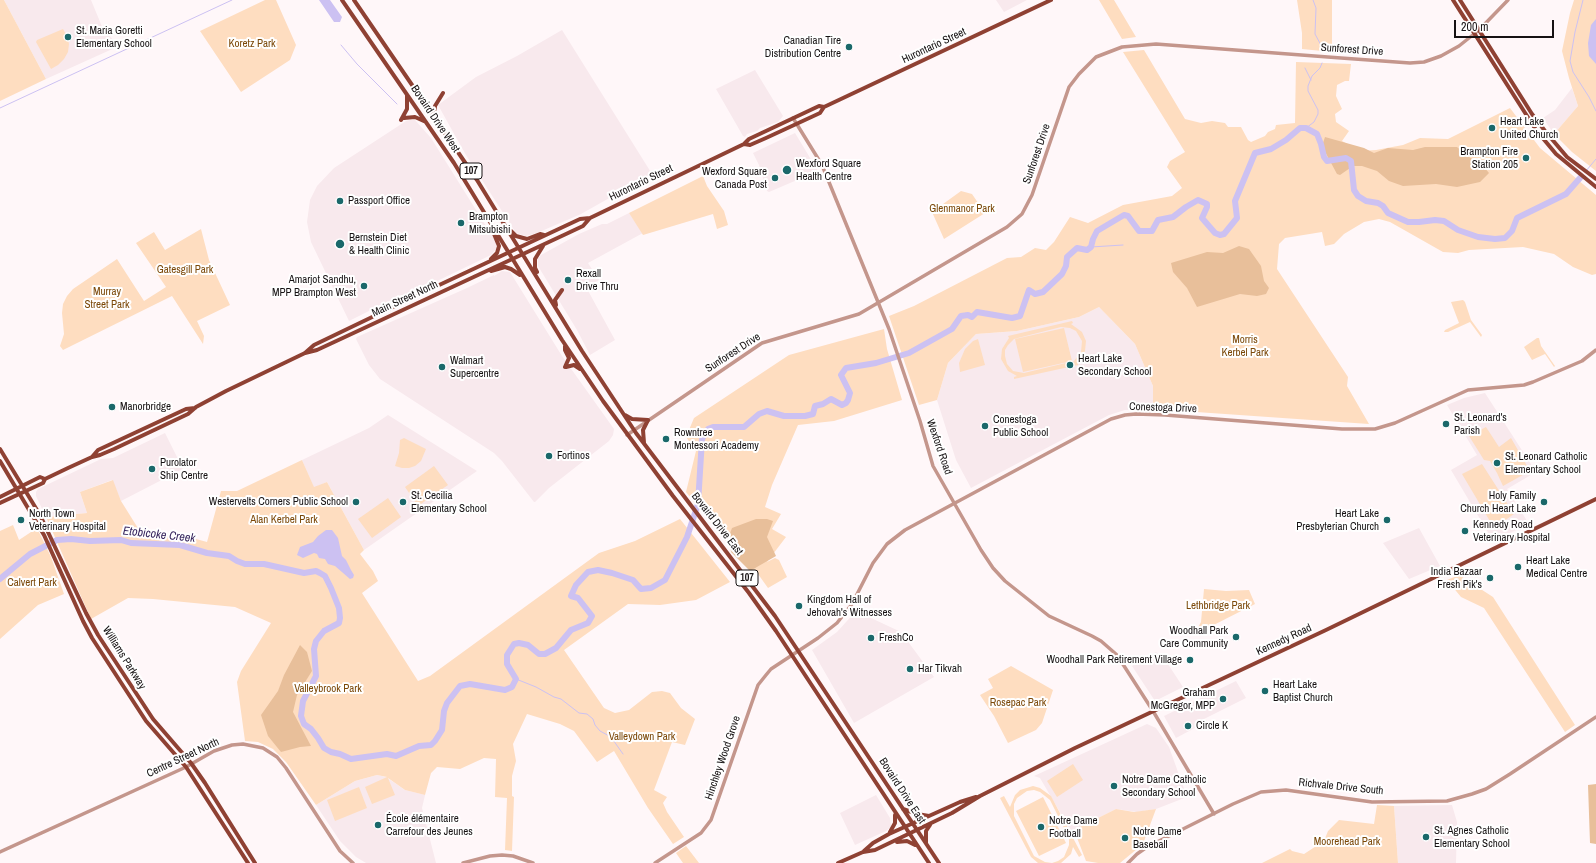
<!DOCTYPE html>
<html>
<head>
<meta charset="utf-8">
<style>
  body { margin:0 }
  #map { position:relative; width:1596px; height:863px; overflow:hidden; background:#fff7f9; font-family:"Archivo Narrow",sans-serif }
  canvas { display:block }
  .scale { position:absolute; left:1454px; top:20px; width:100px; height:18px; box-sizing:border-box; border:2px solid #161213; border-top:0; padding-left:5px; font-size:12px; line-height:14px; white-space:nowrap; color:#161213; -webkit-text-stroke:3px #fff; paint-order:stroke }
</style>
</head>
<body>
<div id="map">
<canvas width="1596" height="863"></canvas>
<div class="scale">200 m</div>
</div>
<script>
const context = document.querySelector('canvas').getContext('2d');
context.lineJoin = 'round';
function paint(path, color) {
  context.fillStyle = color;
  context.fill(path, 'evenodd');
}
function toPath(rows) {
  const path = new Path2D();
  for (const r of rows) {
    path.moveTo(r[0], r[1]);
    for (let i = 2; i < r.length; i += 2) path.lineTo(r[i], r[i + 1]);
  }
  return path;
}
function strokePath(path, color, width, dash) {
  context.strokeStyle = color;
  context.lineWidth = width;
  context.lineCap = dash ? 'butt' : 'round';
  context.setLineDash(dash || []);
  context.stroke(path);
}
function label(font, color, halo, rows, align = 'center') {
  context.font = font + ' "Archivo Narrow",sans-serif';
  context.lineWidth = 4;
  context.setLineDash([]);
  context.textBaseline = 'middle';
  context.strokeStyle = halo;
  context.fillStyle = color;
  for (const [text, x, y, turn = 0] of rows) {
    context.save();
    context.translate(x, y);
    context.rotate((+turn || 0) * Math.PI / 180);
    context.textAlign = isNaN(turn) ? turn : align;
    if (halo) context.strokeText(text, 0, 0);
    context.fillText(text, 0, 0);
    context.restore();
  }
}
const built = toPath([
  [4,0,91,0,103,29,119,46,46,79],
  [996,0,1027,0,1004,12],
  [562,30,652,174,581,214,537,233,526,236,516,233,466,155,438,105,476,77,517,56],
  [755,70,783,116,778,122,760,128,757,131,747,134,745,137,743,136,716,89],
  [1572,88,1578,106,1554,134,1543,118,1555,110],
  [410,120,415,120,431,138,496,242,496,249,491,255,406,296,401,295,349,321,311,242,307,222,310,200,317,186,334,168,406,121],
  [795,133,818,171,769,192,767,191,759,165,753,153],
  [629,213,643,233,588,263,599,280,586,287,615,340,590,355,577,330,538,266,538,258,541,255,579,234,602,224,607,224],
  [502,271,510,272,562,356,614,429,613,435,609,441,549,488,535,502,534,502,502,461,494,453,380,379,369,365,356,339,357,337,467,288,494,275,494,276],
  [1099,307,1135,344,1153,386,1153,409,1125,410,1109,415,971,488,956,460,937,400,948,363,976,334,1017,331,1079,317],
  [1485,393,1536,472,1507,489,1529,524,1493,541,1451,470,1477,455,1447,405,1464,398],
  [388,415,477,471,364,550,327,482,314,488,302,460,369,428],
  [165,433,183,469,121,501,112,480,80,492,87,513,46,517,36,496,36,492,38,489,101,459,113,458],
  [1419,528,1440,566,1409,579,1383,543],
  [856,611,901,632,934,677,854,723,812,650,837,632],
  [1156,652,1159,655,1162,655,1183,687,1155,701,1132,666],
  [1236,681,1246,698,1204,719,1206,722,1176,738,1164,716],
  [1147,724,1156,728,1169,747,1187,797,1156,809,1137,812,1116,809,1070,832,1061,814,1040,778,1034,776],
  [377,775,386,777,405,790,425,795,422,808,436,863,366,863,356,857,340,841,316,805,355,781],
  [876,795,890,818,891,827,886,831,855,845,840,813],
  [1452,805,1457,822,1456,863,1398,863,1394,806]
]);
const green = toPath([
  [0,0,4,0,46,79,0,101],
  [265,0,276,0,296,45,290,60,241,92,200,31],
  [1099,0,1114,0,1136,37,1122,39],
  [1297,0,1332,0,1332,52,1302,49,1302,33],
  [1574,0,1596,0,1596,171,1572,152,1554,134,1578,106,1569,78,1562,51,1570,13],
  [63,29,67,36,69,44,68,52,64,59,58,65,51,69,36,42,37,40],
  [1144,50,1185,119,1201,123,1212,121,1225,123,1228,127,1241,127,1248,140,1251,142,1265,136,1268,132,1275,129,1276,125,1295,123,1296,62,1351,64,1349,81,1345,81,1337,85,1336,96,1342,109,1335,114,1336,122,1349,131,1342,141,1361,151,1376,150,1403,145,1420,138,1448,139,1510,108,1540,148,1596,195,1596,274,1592,275,1573,267,1554,254,1523,247,1469,250,1458,253,1443,252,1390,222,1379,219,1364,222,1344,234,1334,244,1325,246,1322,232,1285,238,1279,244,1277,269,1348,377,1347,386,1369,424,1153,409,1153,386,1135,344,1099,307,1079,317,1017,331,976,334,948,363,937,400,919,405,889,316,914,306,1007,258,1021,257,1035,248,1046,250,1054,242,1070,217,1088,223,1123,205,1172,196,1182,188,1167,167,1170,161,1185,152,1123,52],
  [703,176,707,186,724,211,728,225,717,229,713,214,643,235,629,213],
  [961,191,972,194,985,213,944,239,932,212],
  [201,229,209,260,230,305,197,321,204,336,203,344,172,296,63,350,60,346,64,334,62,313,63,304,67,296,73,289,117,259,144,301,166,287,136,243,154,232,165,250],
  [1463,300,1465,302,1471,320,1482,335,1481,337,1470,322,1448,332,1444,332,1445,330,1459,323,1451,302],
  [1072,321,1073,323,1071,324,1082,332,1086,341,1085,351,1078,362,1078,365,1014,379,1014,377,1017,376,1008,371,1001,359,1002,349,1009,338,1008,336],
  [1061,327,1070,328,1076,331,1082,341,1081,352,1074,361,1024,373,1013,371,1007,364,1005,356,1005,350,1008,345,1014,339],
  [1064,328,1072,361,1023,372,1015,339],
  [884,329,887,349,902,400,834,421,798,425,772,485,765,507,781,514,772,529,786,537,767,562,775,558,779,560,787,577,768,588,758,574,755,577,686,492,696,451,686,437,694,418,789,355],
  [1537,338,1539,338,1541,346,1555,366,1554,367,1545,354,1532,360,1524,347],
  [978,339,985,365,960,372,959,363,965,349,973,341],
  [1486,427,1499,447,1511,438,1530,471,1503,486,1497,473,1490,461,1484,460,1469,436],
  [404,438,426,449,421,461,415,466,409,468,402,468,395,466,399,453,400,440],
  [302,460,314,487,327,482,364,550,360,554,373,571,378,581,362,593,418,681,430,676,599,553,635,541,680,519,730,582,696,600,660,605,628,604,564,650,604,708,615,713,629,710,652,692,662,691,670,693,681,708,695,719,685,745,672,742,654,790,667,797,663,803,667,812,684,837,673,844,648,808,614,751,597,762,574,731,560,724,527,714,513,744,516,761,512,776,512,796,514,797,512,851,505,850,507,798,495,797,496,759,484,758,460,769,437,767,431,773,425,795,405,790,388,778,395,795,372,804,365,787,387,777,377,775,355,781,316,805,286,762,273,749,258,742,245,741,237,682,241,671,271,623,235,607,153,599,128,598,91,619,46,517,87,513,80,492,113,480,121,501,141,533,185,536,207,542,221,491,237,491],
  [1482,464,1514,514,1494,528,1462,474],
  [434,466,448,485,418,506,405,487],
  [388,498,401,517,372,538,358,519],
  [13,525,19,540,37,528,51,557,64,594,38,605,0,639,0,531],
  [1459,575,1493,597,1575,725,1565,732,1484,608,1461,597,1447,580],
  [1204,589,1226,591,1249,590,1255,604,1194,635,1201,622],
  [1011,666,1053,690,1042,723,1036,730,1008,743,994,716,980,695,993,688,988,679],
  [1073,764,1083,780,1057,797,1047,781],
  [1033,786,1040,788,1051,796,1082,855,1079,857,1073,847,1071,854,1061,863,1038,863,1031,857,1000,798,1004,796,1010,807,1015,795,1020,790],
  [1034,790,1040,792,1050,800,1069,838,1069,845,1064,857,1058,861,1052,863,1045,862,1034,856,1014,816,1014,804,1017,798,1027,791],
  [359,787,367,808,335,821,327,800],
  [1043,797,1066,843,1039,856,1016,811],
  [1377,805,1394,806,1398,863,1262,863,1290,849,1292,851,1304,854,1324,841,1328,831,1339,820,1374,824],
  [1116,809,1134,812,1156,809,1143,844,1120,863,1098,863,1086,861,1074,830],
  [686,846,699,863,683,863,676,853]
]);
const forest = toPath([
  [1325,137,1364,148,1374,153,1388,148,1413,150,1425,147,1457,147,1466,155,1483,166,1489,173,1480,182,1457,187,1436,184,1403,186,1389,181,1377,171,1362,166,1353,166,1340,175,1337,174,1322,146],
  [1239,246,1249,249,1261,266,1264,281,1269,288,1266,294,1257,296,1240,294,1197,307,1187,288,1173,272,1171,263,1207,252,1223,253],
  [756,519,767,519,773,521,767,537,776,556,750,571,731,552,729,536,732,528],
  [300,645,307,652,312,671,297,695,293,712,311,746,300,747,281,752,268,736,261,715,278,691,284,675],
  [1596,784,1596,844,1590,843,1588,785]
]);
const water = toPath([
  [319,0,330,0,342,17,340,22,334,22],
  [1596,19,1596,64,1589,56,1588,43,1591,25],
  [326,530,332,530,338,538,342,556,346,560,351,570,354,575,353,578,350,579,335,566,328,564,325,559,319,558,317,554,314,553,303,558,297,555,300,547,313,542,318,536]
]);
const stream = toPath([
  [1313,0,1316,8,1315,34,1322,47,1322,50],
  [1583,0,1575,32,1570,61,1573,72,1589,97,1596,111],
  [341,45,357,64,397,104],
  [1305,68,1311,80],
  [0,108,232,0],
  [1306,128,1314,122,1318,114,1318,110,1308,91,1308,86,1312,76,1320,68,1322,63],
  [1586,171,1596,159],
  [1091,247,1123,245],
  [516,679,536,687,554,697,561,699,579,713,587,714,593,719,595,725,600,731,611,737,623,754]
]);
const river = toPath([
  [0,579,30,554,57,540,71,539,90,541,121,540,131,543,180,545,207,553,229,556,237,561,245,564,264,564,304,573,316,571,320,573,325,576,331,588,339,608,340,618,339,623,324,631,316,641,314,649,316,676,303,701,301,716,304,724,311,729,318,738,324,748,331,752,340,754,351,759,387,754,396,756,419,746,431,745,435,741,442,730,444,711,447,703,460,686,470,684,505,690,512,687,516,679,507,664,507,655,514,644,519,643,528,645,539,654,545,654,556,648,571,630,588,623,592,616,578,598,571,596,576,585,588,572,598,570,612,573,633,580,641,589,651,588,665,580,687,537,698,504,702,439,708,429,713,427,744,427,759,414,767,411,784,416,805,416,813,414,815,406,823,404,831,399,842,405,846,403,848,400,850,393,841,375,846,368,876,363,909,353,952,329,961,316,968,315,972,317,977,312,1012,318,1020,316,1029,290,1035,294,1043,292,1062,274,1066,266,1067,257,1077,248,1087,250,1091,247,1093,239,1097,231,1124,215,1128,216,1139,231,1152,231,1158,220,1173,217,1186,207,1198,200,1207,204,1207,207,1202,218,1215,233,1220,235,1224,234,1237,218,1235,201,1255,153,1271,149,1286,140,1300,128,1306,128,1317,134,1321,144,1324,157,1327,161,1346,158,1351,161,1354,190,1358,196,1366,201,1378,203,1383,206,1388,213,1408,222,1419,222,1435,220,1444,221,1458,230,1478,237,1495,239,1505,238,1512,231,1517,218,1566,194,1580,178]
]);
const minor = toPath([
  [793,118,822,165,889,329,920,421,933,466,981,550,993,568,1005,581,1049,616,1092,636,1101,641,1117,655,1153,711,1214,814],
  [627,435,762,343,859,314,1007,227,1022,214,1032,195,1069,87,1079,74,1096,57,1122,47,1156,44,1341,58,1410,63,1424,62,1441,56,1459,46,1479,30,1508,0],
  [0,852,186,767,214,751,232,745,243,744,263,748,277,757,286,768,340,851,353,863],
  [463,863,490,856,502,855,513,856,533,863],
  [655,863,701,833,711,820,758,685,766,675,771,669,818,638,837,623,852,604,873,563,887,544,905,530,955,503,1111,419,1125,415,1136,414,1165,415,1342,429,1375,429,1395,423,1468,390,1524,385,1533,382,1582,361,1596,350],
  [1128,863,1137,854,1147,847,1233,804,1261,792,1286,790,1372,802,1447,801,1472,794,1486,789,1510,774,1596,717]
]);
const major = toPath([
  [342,0,454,163,562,340,603,401,673,496,749,593,776,631,929,863],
  [354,0,477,180,582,351,636,433,775,616,939,863],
  [1453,0,1536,130,1556,154,1596,187],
  [1460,0,1532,114,1545,131,1567,157,1596,179],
  [404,118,415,117,426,122],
  [434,118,435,106,443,93],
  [401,120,407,109,407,95],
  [744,144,750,145,766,138,820,113,824,107],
  [511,231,516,236,527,239,540,234,544,235],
  [491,259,497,253,499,246,494,234],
  [491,271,505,267,511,269,520,275],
  [537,272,535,268,535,259,543,246],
  [556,305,555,300,562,290],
  [565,346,565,350,569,358,565,367],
  [305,353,317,350,566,234,583,226,590,218,744,144,749,139,819,106,824,107,1051,0],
  [566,367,574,365,580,369],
  [625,415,632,419,648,420],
  [644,443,643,430,648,420],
  [0,449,40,515,86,613,98,635,153,719,191,763,205,783,255,863],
  [92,457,98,450,186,409,195,408],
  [0,461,44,535,83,621,92,638,146,721,186,767,248,863],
  [0,497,40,477,45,479],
  [0,503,43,483,45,479,68,468,92,457,100,455,114,449,188,414,196,407,226,391,305,353,314,345,420,294,580,219,590,218],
  [903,809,917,814,929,816],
  [890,832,895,823,895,815],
  [897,842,907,841,915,845],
  [926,843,926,831,930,825],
  [864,851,873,843,889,834,960,802,976,797],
  [838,863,863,852,875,850,952,813,980,796,1075,748,1326,630,1596,499]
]);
const markers = [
  [68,37,4,"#1a686a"],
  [849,47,4,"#1a686a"],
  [1492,128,4,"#1a686a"],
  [1526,158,4,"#1a686a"],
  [787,170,5,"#1a686a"],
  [775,178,4,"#1a686a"],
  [340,201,4,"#1a686a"],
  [461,223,4,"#1a686a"],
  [340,244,5,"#1a686a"],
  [568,280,4,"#1a686a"],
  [364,286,4,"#1a686a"],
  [1070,365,4,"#1a686a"],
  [442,367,4,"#1a686a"],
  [112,407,4,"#1a686a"],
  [1446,424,4,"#1a686a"],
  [985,426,4,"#1a686a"],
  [666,439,4,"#1a686a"],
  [549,456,4,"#1a686a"],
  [1497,463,4,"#1a686a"],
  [152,469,4,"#1a686a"],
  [356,502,4,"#1a686a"],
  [403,502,4,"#1a686a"],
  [1544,502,4,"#1a686a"],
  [21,520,4,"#1a686a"],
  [1387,520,4,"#1a686a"],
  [1465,531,4,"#1a686a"],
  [1518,567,4,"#1a686a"],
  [1490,578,4,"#1a686a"],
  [799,606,4,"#1a686a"],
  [1236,637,4,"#1a686a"],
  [871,638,4,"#1a686a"],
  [1190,660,4,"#1a686a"],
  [910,669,4,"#1a686a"],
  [1265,691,4,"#1a686a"],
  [1223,699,4,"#1a686a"],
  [1188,726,4,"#1a686a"],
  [1114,786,4,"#1a686a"],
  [378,825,4,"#1a686a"],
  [1041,827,4,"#1a686a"],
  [1426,837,4,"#1a686a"],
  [1125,838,4,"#1a686a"]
];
const shields = [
  [471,171,22],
  [747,578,22]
];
const shieldNames = [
  ["107",471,171],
  ["107",747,578]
];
const poiNames = [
  ["St. Maria Goretti",76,31],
  ["Elementary School",76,44],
  ["Canadian Tire",841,41,"right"],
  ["Distribution Centre",841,54,"right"],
  ["Heart Lake",1500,122],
  ["United Church",1500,135],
  ["Brampton Fire",1518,152,"right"],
  ["Station 205",1518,165,"right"],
  ["Wexford Square",796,164],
  ["Health Centre",796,177],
  ["Wexford Square",767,172,"right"],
  ["Canada Post",767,185,"right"],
  ["Passport Office",348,201],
  ["Brampton",469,217],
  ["Mitsubishi",469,230],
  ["Bernstein Diet",349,238],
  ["& Health Clinic",349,251],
  ["Rexall",576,274],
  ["Drive Thru",576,287],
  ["Amarjot Sandhu,",356,280,"right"],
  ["MPP Brampton West",356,293,"right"],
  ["Heart Lake",1078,359],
  ["Secondary School",1078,372],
  ["Walmart",450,361],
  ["Supercentre",450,374],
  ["Manorbridge",120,407],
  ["St. Leonard's",1454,418],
  ["Parish",1454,431],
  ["Conestoga",993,420],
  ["Public School",993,433],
  ["Rowntree",674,433],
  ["Montessori Academy",674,446],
  ["Fortinos",557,456],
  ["St. Leonard Catholic",1505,457],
  ["Elementary School",1505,470],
  ["Purolator",160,463],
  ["Ship Centre",160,476],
  ["St. Cecilia",411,496],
  ["Elementary School",411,509],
  ["Holy Family",1536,496,"right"],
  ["Church Heart Lake",1536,509,"right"],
  ["Westervelts Corners Public School",348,502,"right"],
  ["North Town",29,514],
  ["Veterinary Hospital",29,527],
  ["Heart Lake",1379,514,"right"],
  ["Presbyterian Church",1379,527,"right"],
  ["Kennedy Road",1473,525],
  ["Veterinary Hospital",1473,538],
  ["Heart Lake",1526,561],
  ["Medical Centre",1526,574],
  ["India Bazaar",1482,572,"right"],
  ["Fresh Pik's",1482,585,"right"],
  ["Kingdom Hall of",807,600],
  ["Jehovah's Witnesses",807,613],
  ["Woodhall Park",1228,631,"right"],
  ["Care Community",1228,644,"right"],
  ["FreshCo",879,638],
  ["Woodhall Park Retirement Village",1182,660,"right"],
  ["Har Tikvah",918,669],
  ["Heart Lake",1273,685],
  ["Baptist Church",1273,698],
  ["Graham",1215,693,"right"],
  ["McGregor, MPP",1215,706,"right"],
  ["Circle K",1196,726],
  ["Notre Dame Catholic",1122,780],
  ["Secondary School",1122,793],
  ["École élémentaire",386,819],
  ["Carrefour des Jeunes",386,832],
  ["Notre Dame",1049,821],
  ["Football",1049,834],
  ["St. Agnes Catholic",1434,831],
  ["Elementary School",1434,844],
  ["Notre Dame",1133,832],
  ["Baseball",1133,845]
];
const parkNames = [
  ["Koretz Park",252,44],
  ["Glenmanor Park",962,209],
  ["Gatesgill Park",185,270],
  ["Murray",107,292],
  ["Street Park",107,305],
  ["Morris",1245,340],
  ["Kerbel Park",1245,353],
  ["Alan Kerbel Park",284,520],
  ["Calvert Park",32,583],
  ["Lethbridge Park",1218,606],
  ["Valleybrook Park",328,689],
  ["Rosepac Park",1018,703],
  ["Valleydown Park",642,737],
  ["Moorehead Park",1347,842]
];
const streetNames = [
  ["Hurontario Street",934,46,-25],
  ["Sunforest Drive",1352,50,4],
  ["Bovaird Drive West",435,119,56],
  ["Sunforest Drive",1037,154,-71],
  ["Hurontario Street",641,183,-26],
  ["Main Street North",405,299,-25],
  ["Sunforest Drive",733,353,-33],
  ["Conestoga Drive",1163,408,2],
  ["Wexford Road",939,447,71],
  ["Bovaird Drive East",717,524,52],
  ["Kennedy Road",1284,640,-25],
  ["Williams Parkway",124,658,58],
  ["Centre Street North",183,758,-25],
  ["Hinchley Wood Grove",723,758,-71],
  ["Richvale Drive South",1341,787,6],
  ["Bovaird Drive East",902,791,57]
];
const waterNames = [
  ["Etobicoke Creek",159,535,6]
];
paint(built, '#f8e9ed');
paint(green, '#feddc0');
paint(forest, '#e8bf9a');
paint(water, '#ccc1f2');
strokePath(stream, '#ccc1f2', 1);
strokePath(river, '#ccc1f2', 6);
strokePath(minor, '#c4968c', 3.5);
strokePath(major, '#8f4133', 4);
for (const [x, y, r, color] of markers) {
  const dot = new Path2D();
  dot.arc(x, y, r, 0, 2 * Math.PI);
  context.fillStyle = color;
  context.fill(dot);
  strokePath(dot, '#fff', 1.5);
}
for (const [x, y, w] of shields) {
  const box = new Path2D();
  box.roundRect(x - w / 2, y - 8, w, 16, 3);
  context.fillStyle = '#fff';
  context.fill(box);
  strokePath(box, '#161213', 1);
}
label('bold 10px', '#161213', null, shieldNames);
label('11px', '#161213', '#fff', poiNames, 'left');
label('11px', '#7b4808', '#fff', parkNames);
label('11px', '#161213', '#fff', streetNames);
label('italic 12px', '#34225b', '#fff', waterNames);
</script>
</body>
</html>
